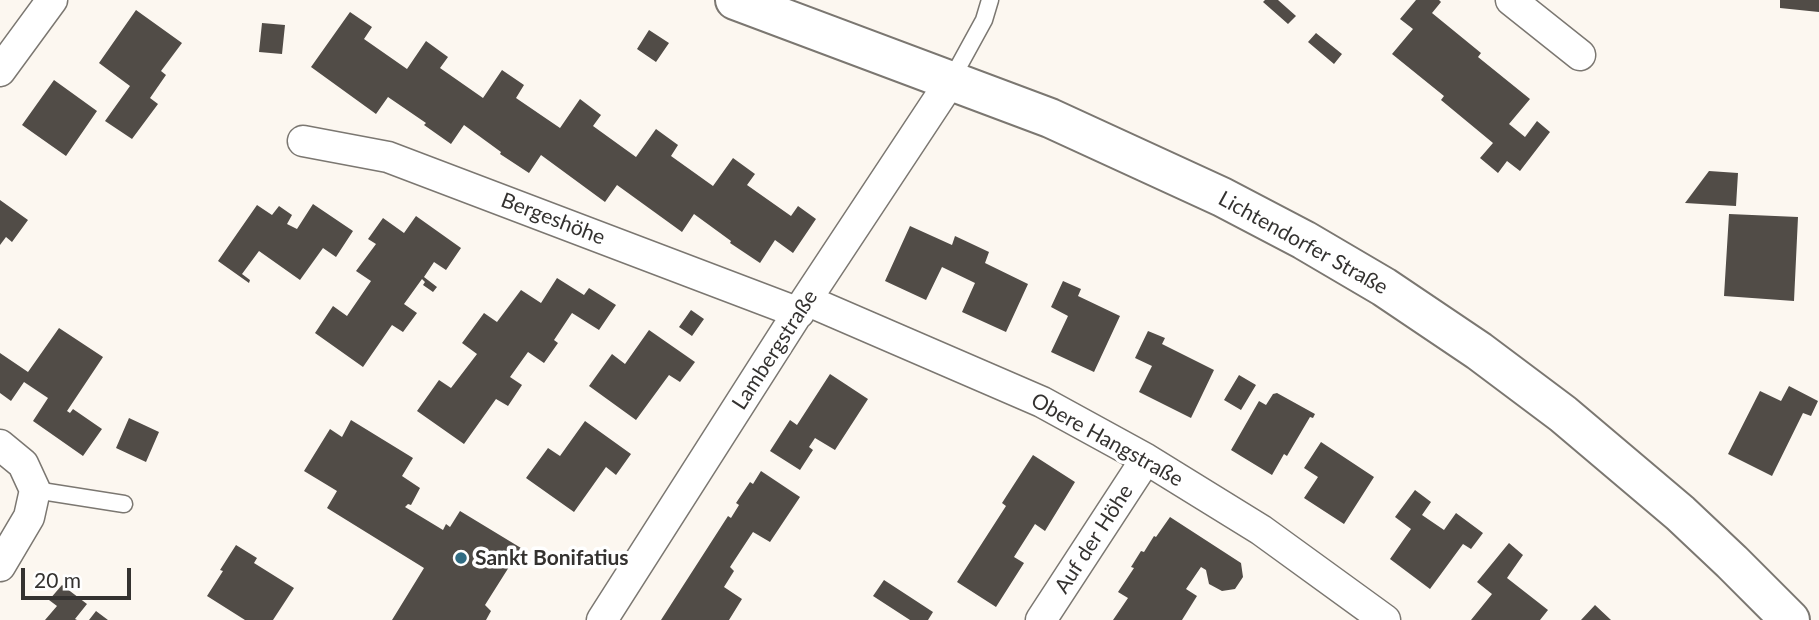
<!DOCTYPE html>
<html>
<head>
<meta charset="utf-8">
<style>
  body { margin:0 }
  #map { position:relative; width:1819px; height:620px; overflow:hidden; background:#fcf7f0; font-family:Lato,sans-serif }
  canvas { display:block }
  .scale { position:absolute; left:21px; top:568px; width:110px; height:32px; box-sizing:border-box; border:4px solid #343230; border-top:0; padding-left:9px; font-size:21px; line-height:24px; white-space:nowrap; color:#343230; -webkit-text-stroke:5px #fff; paint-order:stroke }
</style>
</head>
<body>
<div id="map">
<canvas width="1819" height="620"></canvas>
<div class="scale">20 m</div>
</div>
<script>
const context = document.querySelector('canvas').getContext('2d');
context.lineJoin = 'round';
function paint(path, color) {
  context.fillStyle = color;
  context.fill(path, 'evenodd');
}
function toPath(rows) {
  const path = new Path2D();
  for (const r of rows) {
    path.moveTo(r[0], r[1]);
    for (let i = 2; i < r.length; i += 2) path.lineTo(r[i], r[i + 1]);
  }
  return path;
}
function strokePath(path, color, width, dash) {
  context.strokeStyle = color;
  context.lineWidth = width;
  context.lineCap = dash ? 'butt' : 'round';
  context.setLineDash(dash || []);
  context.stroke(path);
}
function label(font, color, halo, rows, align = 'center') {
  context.font = font + ' Lato,sans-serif';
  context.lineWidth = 7;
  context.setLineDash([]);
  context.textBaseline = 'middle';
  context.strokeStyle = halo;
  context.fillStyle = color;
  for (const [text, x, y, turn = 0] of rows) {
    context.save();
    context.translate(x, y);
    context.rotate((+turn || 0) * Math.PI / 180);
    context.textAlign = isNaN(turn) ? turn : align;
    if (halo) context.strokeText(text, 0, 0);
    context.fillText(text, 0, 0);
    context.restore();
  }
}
const building = toPath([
  [1265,0,1278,0,1296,16,1288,24,1263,2],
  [1416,0,1439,0,1441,2,1432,13,1481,53,1478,57,1530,99,1509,124,1525,137,1537,121,1550,132,1520,171,1507,161,1498,173,1480,158,1493,143,1441,100,1444,96,1392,54,1413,29,1400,19],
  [1780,0,1819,0,1819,12,1780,8],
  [136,10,182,43,161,71,166,75,150,98,158,104,132,139,105,121,130,86,99,63],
  [350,12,372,27,364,39,407,69,426,41,448,57,440,68,483,98,502,70,524,85,516,98,560,128,580,99,601,115,593,126,636,157,656,129,678,145,671,156,713,186,733,158,755,174,747,185,791,216,798,206,816,219,793,253,775,240,760,263,730,243,731,241,694,214,682,232,617,185,605,202,541,155,529,173,500,154,501,152,464,125,451,144,424,125,426,123,388,97,376,114,311,67],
  [262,23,285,25,282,54,259,52],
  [649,30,669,43,656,62,637,49],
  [1316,33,1342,54,1334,64,1308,42],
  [54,80,97,111,66,156,22,125],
  [1709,171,1738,173,1736,206,1685,203],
  [0,200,28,220,12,242,6,237,0,245],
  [313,204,353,231,336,257,323,248,300,280,259,251,242,274,250,280,249,283,218,261,257,205,272,215,279,206,292,215,287,224,297,229],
  [1729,214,1798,217,1794,301,1724,296],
  [416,216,461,248,446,270,434,262,424,277,437,287,433,292,423,285,425,282,422,279,404,304,417,313,403,332,392,325,363,367,315,333,333,306,347,316,371,281,356,271,376,244,368,239,383,218,404,233],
  [910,226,952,245,955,236,989,252,985,263,1028,284,1006,332,962,312,975,283,942,267,926,300,885,281],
  [557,278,584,295,589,288,616,305,599,330,572,313,554,340,558,343,544,363,528,352,510,377,522,385,508,406,496,399,464,444,417,411,439,380,451,388,477,354,462,343,484,313,497,322,521,290,541,303],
  [1063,281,1081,289,1078,296,1120,316,1094,372,1051,352,1068,316,1051,307],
  [691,310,704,319,692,336,679,327],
  [59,328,103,357,67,411,70,413,73,409,102,429,83,456,33,421,48,398,24,382,11,401,0,393,0,353,28,372],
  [649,330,695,362,680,382,669,375,636,420,589,386,612,354,625,364],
  [1148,331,1165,338,1162,344,1214,370,1191,418,1139,392,1152,366,1135,358],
  [830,374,868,399,835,450,815,438,809,447,813,450,800,470,770,451,790,420,797,425],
  [1239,375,1256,385,1241,410,1224,400],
  [1789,386,1818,401,1811,416,1803,413,1772,476,1728,454,1760,391,1781,401],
  [1277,393,1315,414,1313,418,1310,417,1287,456,1284,454,1272,475,1231,450,1259,401,1266,405,1273,394],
  [129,418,159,432,146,462,116,448],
  [351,420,413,458,402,476,420,488,411,505,408,504,405,507,443,530,446,524,450,527,460,511,521,548,485,605,491,611,486,620,392,620,424,568,327,508,337,491,304,471,330,429,342,437],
  [585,421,631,454,616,475,606,467,574,512,526,478,548,448,560,456],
  [1321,442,1374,477,1344,524,1304,498,1318,477,1304,468],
  [1033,455,1075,482,1045,531,1035,524,1014,557,1024,563,996,607,957,582,1006,506,1002,503],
  [761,471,800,497,770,542,753,532,730,567,734,571,724,587,742,599,729,620,661,620,728,516,731,518,739,505,736,503,750,482,753,484],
  [1415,490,1431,502,1422,515,1444,530,1456,513,1483,533,1471,549,1463,544,1430,589,1390,559,1411,529,1395,517],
  [1170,517,1241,563,1243,577,1235,589,1222,591,1209,584,1206,570,1201,567,1186,589,1197,596,1182,620,1113,620,1128,598,1118,592,1134,568,1131,567,1141,551,1144,552,1154,536,1156,537],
  [1509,543,1523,555,1507,578,1548,610,1540,620,1471,620,1492,594,1477,582],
  [236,545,257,558,254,563,294,588,273,620,245,620,207,596,223,571,220,570],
  [884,580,933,612,928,620,910,620,873,596],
  [62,585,87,604,75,619,77,620,45,620,57,606,49,600],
  [1595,605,1611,620,1581,620],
  [96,611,108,620,89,620]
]);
const lane = toPath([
  [950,82,984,20,990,0],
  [35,490,124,504]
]);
const street = toPath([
  [1511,0,1580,55],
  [0,71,52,0],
  [303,141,388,157,799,313],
  [806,300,1042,402,1146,459,1261,530,1385,620],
  [0,445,23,464,35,490,29,517,0,566],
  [602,620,806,300,950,82],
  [1041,620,1146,459]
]);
const secondary = toPath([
  [735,0,1050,118,1222,197,1304,240,1384,287,1479,351,1563,414,1680,513,1732,562,1790,620]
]);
const markers = [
  [461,558,7,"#306c83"]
];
const streetNames = [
  ["Bergeshöhe",553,219,21],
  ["Lichtendorfer Straße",1303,243,29],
  ["Lambergstraße",775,350,-57],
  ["Obere Hangstraße",1107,440,29],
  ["Auf der Höhe",1094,539,-57]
];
const poiNames = [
  ["Sankt Bonifatius",475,558]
];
paint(building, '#514c47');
strokePath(lane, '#7b7771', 19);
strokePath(street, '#7b7771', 33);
strokePath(secondary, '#7b7771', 42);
strokePath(lane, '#fff', 16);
strokePath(street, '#fff', 30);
strokePath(secondary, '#fff', 38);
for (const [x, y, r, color] of markers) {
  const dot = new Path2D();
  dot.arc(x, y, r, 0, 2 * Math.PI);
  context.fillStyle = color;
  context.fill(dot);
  strokePath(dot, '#fff', 2.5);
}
label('21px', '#343230', '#fff', streetNames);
label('bold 21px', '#343230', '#fff', poiNames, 'left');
</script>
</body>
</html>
